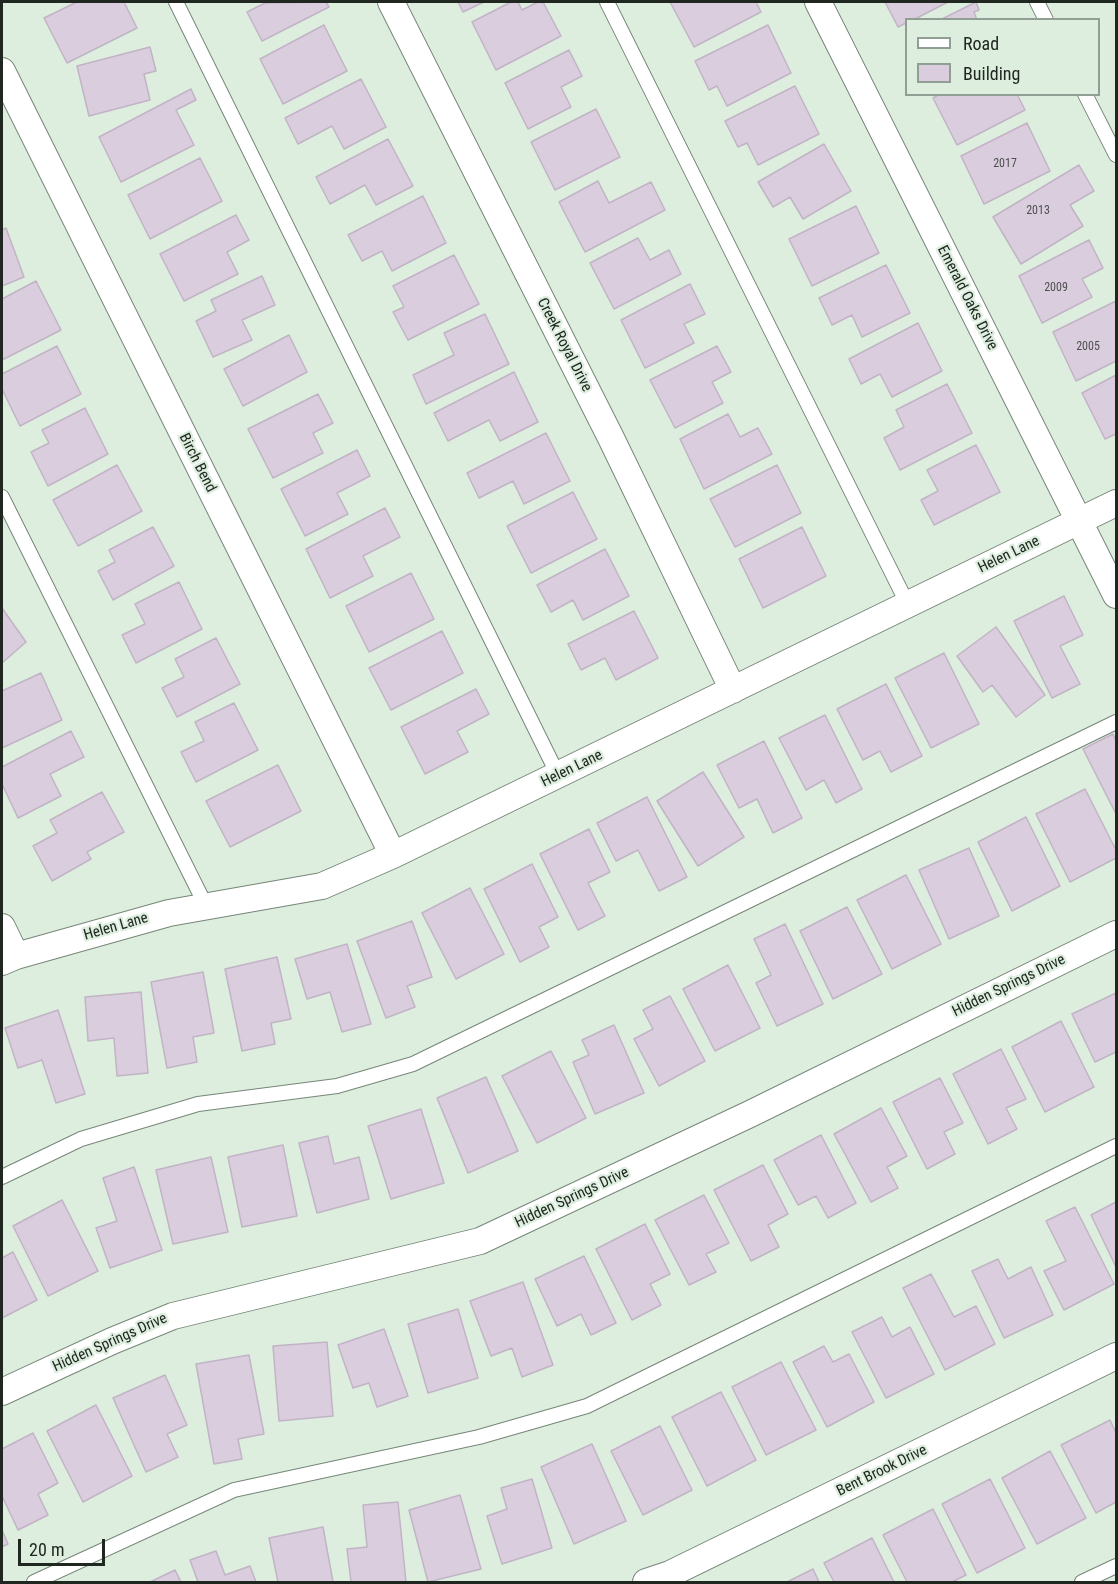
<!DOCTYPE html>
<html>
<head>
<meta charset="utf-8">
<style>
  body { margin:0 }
  #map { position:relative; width:1118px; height:1584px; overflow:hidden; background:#ddeedf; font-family:"Roboto Condensed",sans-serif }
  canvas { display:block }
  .frame { position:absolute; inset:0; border:3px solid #202721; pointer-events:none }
  .legend { position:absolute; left:905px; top:18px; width:195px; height:78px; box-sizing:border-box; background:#ddeedf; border:2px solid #919e93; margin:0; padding:8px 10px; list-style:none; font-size:18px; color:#202721 }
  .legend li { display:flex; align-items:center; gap:12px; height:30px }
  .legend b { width:30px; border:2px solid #919e93 }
  .scale { position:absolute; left:18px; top:1539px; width:87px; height:27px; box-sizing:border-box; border:3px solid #202721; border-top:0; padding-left:8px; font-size:18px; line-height:21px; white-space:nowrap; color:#202721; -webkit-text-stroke:4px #ddeedf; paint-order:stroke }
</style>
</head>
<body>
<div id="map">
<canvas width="1118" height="1584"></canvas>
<div class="frame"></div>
<ul class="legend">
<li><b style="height:8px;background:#fff"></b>Road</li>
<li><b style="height:16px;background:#dacdde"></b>Building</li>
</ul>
<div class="scale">20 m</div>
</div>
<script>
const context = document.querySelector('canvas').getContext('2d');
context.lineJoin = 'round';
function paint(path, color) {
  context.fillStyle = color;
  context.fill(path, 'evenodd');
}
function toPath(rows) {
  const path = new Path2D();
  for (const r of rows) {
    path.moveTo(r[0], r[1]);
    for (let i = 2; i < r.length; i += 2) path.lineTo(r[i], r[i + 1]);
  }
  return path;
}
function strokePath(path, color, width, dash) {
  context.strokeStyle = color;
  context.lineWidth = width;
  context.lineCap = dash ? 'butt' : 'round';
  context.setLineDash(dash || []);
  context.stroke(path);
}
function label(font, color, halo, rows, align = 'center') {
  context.font = font + ' "Roboto Condensed",sans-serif';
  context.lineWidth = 4.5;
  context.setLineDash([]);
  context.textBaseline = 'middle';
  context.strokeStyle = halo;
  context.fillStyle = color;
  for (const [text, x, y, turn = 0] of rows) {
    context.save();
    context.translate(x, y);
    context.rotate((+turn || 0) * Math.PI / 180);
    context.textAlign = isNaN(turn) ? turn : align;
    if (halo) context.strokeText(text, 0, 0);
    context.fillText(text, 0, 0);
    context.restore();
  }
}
const building = toPath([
  [77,2,124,2,137,28,67,63,44,18,77,2],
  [458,2,484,2,463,12,458,2],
  [511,2,518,2,522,10,538,2,543,2,561,36,496,70,472,22,511,2],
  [670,2,756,2,761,12,694,47,670,2],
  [885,2,948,2,913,20,906,20,906,23,898,27,885,2],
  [976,2,979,10,974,12,977,20,940,20,976,2],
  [265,3,326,2,329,7,262,41,247,12,265,3],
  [324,25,347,71,283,104,260,59,324,25],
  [768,25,791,73,727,106,717,86,709,90,695,61,768,25],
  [150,47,156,71,144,74,150,100,89,116,77,66,150,47],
  [569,50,582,76,561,87,571,107,528,129,505,83,569,50],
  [361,79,386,127,344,149,332,126,298,144,285,118,361,79],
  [795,86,819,134,758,165,747,143,738,147,725,121,795,86],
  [191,89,196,100,176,110,194,145,121,182,99,137,191,89],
  [940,94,1017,94,1025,110,957,145,933,98,940,94],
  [596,109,620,157,555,190,531,142,596,109],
  [1027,123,1050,171,984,204,961,156,1027,123],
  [388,139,413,186,376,205,365,185,330,204,316,177,388,139],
  [824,144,851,191,803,219,790,197,773,207,758,182,824,144],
  [200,158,222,201,150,239,128,195,200,158],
  [1079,165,1094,191,1070,205,1083,226,1021,264,993,217,1079,165],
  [598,181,609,203,651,182,665,210,585,252,559,202,598,181],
  [423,196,446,243,392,271,382,251,362,261,348,235,423,196],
  [856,206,879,253,812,286,789,239,856,206],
  [236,215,249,240,227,252,238,274,184,301,160,254,236,215],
  [6,228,24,277,2,286,2,230,6,228],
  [638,238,650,260,669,250,681,274,614,309,590,263,638,238],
  [1089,240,1103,268,1082,279,1092,297,1042,323,1019,276,1089,240],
  [454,255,479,304,408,340,393,312,404,307,393,286,454,255],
  [886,265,910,313,862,337,852,315,832,325,819,298,886,265],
  [262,276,275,305,242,320,252,340,213,357,196,321,216,311,211,300,262,276],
  [36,281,61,330,2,360,2,299,36,281],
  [690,284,705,314,684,324,694,343,645,368,621,320,690,284],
  [1116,301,1116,361,1076,381,1053,332,1116,301],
  [485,314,509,364,426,404,413,375,454,355,444,333,485,314],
  [918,323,942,371,892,397,880,374,861,384,849,359,918,323],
  [289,335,307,372,243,406,224,369,289,335],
  [57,346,81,394,20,426,2,389,2,374,57,346],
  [717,346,731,372,712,382,723,403,675,428,650,380,717,346],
  [514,372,538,422,500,441,489,420,448,441,434,413,514,372],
  [1116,375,1116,434,1105,439,1082,393,1116,375],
  [947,384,972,433,900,470,884,438,904,427,896,410,947,384],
  [318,394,333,423,313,433,323,453,273,478,248,429,318,394],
  [85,408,108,454,48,486,31,452,49,443,42,430,85,408],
  [728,414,740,437,758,428,772,454,704,489,680,439,728,414],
  [546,433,570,481,524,504,513,481,479,498,467,473,546,433],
  [976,445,1000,492,934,525,921,500,938,491,927,470,976,445],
  [357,450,370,476,337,493,348,514,305,536,281,489,357,450],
  [117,465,142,511,78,546,53,500,117,465],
  [777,465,801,513,735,547,710,499,777,465],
  [573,492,597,539,531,573,507,526,573,492],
  [385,508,400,537,363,556,373,576,330,598,306,549,385,508],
  [153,527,174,566,113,600,98,571,115,562,109,550,153,527],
  [802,527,826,576,763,608,739,559,802,527],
  [605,549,629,596,583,620,573,600,551,612,537,585,605,549],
  [411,573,434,619,369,652,346,606,411,573],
  [179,582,202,629,136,663,122,635,145,624,135,604,179,582],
  [1064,596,1083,635,1060,646,1080,684,1052,698,1014,621,1064,596],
  [2,608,26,642,2,663,2,608],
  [634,611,658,658,616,680,605,658,581,670,568,644,634,611],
  [996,627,1045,695,1016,717,992,685,983,692,957,656,996,627],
  [442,631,463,673,391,710,369,668,442,631],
  [216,638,240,684,177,717,162,688,184,677,175,659,216,638],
  [944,653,979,724,931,748,895,678,944,653],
  [41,673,62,720,2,748,2,691,41,673],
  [886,684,922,756,891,772,880,751,863,760,837,709,886,684],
  [476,689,489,714,457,731,468,752,425,774,401,727,476,689],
  [234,703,258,750,196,782,181,752,204,741,195,722,234,703],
  [825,715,862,789,836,803,824,780,806,790,779,738,825,715],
  [71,731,84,757,50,774,61,796,18,818,2,784,2,767,71,731],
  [1113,734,1116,741,1116,814,1083,749,1113,734],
  [764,741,802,818,773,833,757,799,739,808,717,765,764,741],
  [278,765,301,811,230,847,206,801,278,765],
  [703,772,744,837,698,866,657,801,703,772],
  [1085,789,1116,850,1116,858,1070,882,1036,814,1085,789],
  [102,792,124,832,87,852,91,859,52,881,33,846,57,833,50,820,102,792],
  [647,797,687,877,659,891,638,850,616,861,597,823,647,797],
  [1026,817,1060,886,1012,911,978,842,1026,817],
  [589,829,610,872,588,883,605,916,578,930,540,854,589,829],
  [969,848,999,916,949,939,919,870,969,848],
  [532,864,558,917,539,927,549,947,520,962,484,889,532,864],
  [906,875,941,944,892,969,857,900,906,875],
  [470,888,504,954,456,979,422,913,470,888],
  [847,907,882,974,833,999,800,931,847,907],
  [412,921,432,977,407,986,415,1007,386,1018,357,941,412,921],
  [785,924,823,1004,777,1026,756,983,771,975,754,939,785,924],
  [347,944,371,1024,342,1032,330,992,307,999,295,959,347,944],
  [277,957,291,1019,271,1023,275,1044,242,1051,225,969,277,957],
  [728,965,760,1028,715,1051,683,989,728,965],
  [203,972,214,1033,193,1037,197,1062,167,1068,151,982,203,972],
  [141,992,148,1073,117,1076,114,1038,88,1041,85,997,141,992],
  [1116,993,1116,1052,1095,1062,1072,1014,1116,993],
  [670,996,705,1061,659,1086,634,1039,653,1029,643,1010,670,996],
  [58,1010,85,1094,56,1103,42,1060,18,1068,5,1028,58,1010],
  [1061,1021,1094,1087,1045,1112,1012,1047,1061,1021],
  [614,1025,644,1093,595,1114,573,1062,589,1055,582,1040,614,1025],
  [1001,1049,1026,1099,1006,1108,1017,1129,988,1144,953,1074,1001,1049],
  [551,1051,586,1118,537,1143,502,1076,551,1051],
  [486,1077,518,1151,468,1173,437,1098,486,1077],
  [940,1078,963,1123,944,1132,955,1154,927,1169,893,1102,940,1078],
  [881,1108,907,1156,887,1167,898,1188,871,1202,834,1134,881,1108],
  [421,1109,444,1183,391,1199,368,1126,421,1109],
  [821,1135,856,1203,828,1218,816,1196,798,1205,774,1160,821,1135],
  [328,1136,334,1164,359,1157,369,1199,317,1213,299,1143,328,1136],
  [283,1145,297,1216,242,1227,228,1157,283,1145],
  [211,1157,228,1232,173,1244,156,1170,211,1157],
  [763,1165,788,1214,768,1225,779,1247,751,1261,714,1190,763,1165],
  [134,1167,162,1250,110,1268,96,1228,117,1221,103,1178,134,1167],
  [704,1195,729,1243,706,1254,716,1272,689,1285,655,1220,704,1195],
  [62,1200,98,1271,48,1296,13,1226,62,1200],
  [1116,1202,1116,1267,1091,1215,1116,1202],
  [1075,1207,1114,1284,1064,1310,1044,1271,1066,1261,1046,1221,1075,1207],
  [645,1224,670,1274,650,1284,661,1305,632,1320,596,1249,645,1224],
  [13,1252,37,1300,2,1318,2,1258,13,1252],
  [584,1256,616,1323,591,1335,581,1314,557,1326,535,1279,584,1256],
  [998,1259,1008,1279,1031,1267,1053,1315,1004,1338,972,1271,998,1259],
  [931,1274,954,1317,976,1306,995,1344,945,1370,903,1288,931,1274],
  [523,1282,553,1365,522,1377,512,1348,491,1356,470,1301,523,1282],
  [458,1309,478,1378,428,1393,408,1324,458,1309],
  [882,1317,892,1337,910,1327,934,1374,886,1398,852,1332,882,1317],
  [384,1329,408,1396,377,1407,369,1383,353,1388,338,1345,384,1329],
  [327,1342,333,1416,279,1421,273,1346,327,1342],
  [824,1346,833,1362,849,1354,874,1402,827,1427,793,1362,824,1346],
  [249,1355,264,1434,238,1439,242,1459,214,1464,196,1364,249,1355],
  [781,1362,816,1430,766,1455,732,1387,781,1362],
  [165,1375,187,1425,167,1434,178,1457,146,1472,113,1398,165,1375],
  [721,1392,756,1460,707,1486,672,1417,721,1392],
  [96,1405,132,1476,83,1502,47,1431,96,1405],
  [1110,1420,1116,1433,1116,1502,1096,1513,1061,1445,1110,1420],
  [660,1426,692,1490,643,1515,611,1451,660,1426],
  [33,1433,58,1483,38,1494,48,1515,18,1530,2,1496,2,1449,33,1433],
  [592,1444,626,1521,574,1544,541,1467,592,1444],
  [1050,1451,1086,1518,1037,1544,1002,1478,1050,1451],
  [532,1479,552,1548,502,1564,487,1516,507,1509,501,1488,532,1479],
  [990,1479,1025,1548,977,1573,942,1504,990,1479],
  [460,1495,481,1569,428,1582,409,1510,460,1495],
  [398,1502,406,1582,351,1582,347,1549,367,1547,363,1505,398,1502],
  [933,1509,966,1575,952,1582,907,1582,883,1535,933,1509],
  [323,1527,333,1582,278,1582,269,1538,323,1527],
  [2,1530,8,1544,2,1547,2,1530],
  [872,1538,894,1582,834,1582,824,1563,872,1538],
  [216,1551,225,1575,250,1566,256,1582,198,1582,190,1560,216,1551],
  [813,1569,819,1582,787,1582,813,1569],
  [175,1570,181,1582,150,1582,175,1570]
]);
const lane = toPath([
  [176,2,558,775],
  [607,2,908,605],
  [1037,2,1046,20],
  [1085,94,1116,155],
  [2,497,206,906],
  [2,1177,81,1139,198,1104,337,1086,413,1064,1116,722],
  [34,1582,234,1490,479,1437,587,1406,1116,1146],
  [1082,1582,1116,1566]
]);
const street = toPath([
  [391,2,611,438,733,690],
  [818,2,1116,595],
  [2,71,393,855],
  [2,927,16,956],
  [2,962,16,956,169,913,322,886,393,855,1116,503],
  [2,1392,112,1341,173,1316,480,1241,750,1114,1116,934],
  [646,1582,670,1574,1116,1356]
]);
const numberNames = [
  ["2017",1005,164],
  ["2013",1038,211],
  ["2009",1056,288],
  ["2005",1088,347]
];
const streetNames = [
  ["Emerald Oaks Drive",967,298,63],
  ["Creek Royal Drive",564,345,63],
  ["Birch Bend",197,463,63],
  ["Helen Lane",1009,555,-26],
  ["Helen Lane",572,769,-26],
  ["Helen Lane",116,927,-16],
  ["Hidden Springs Drive",1009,986,-26],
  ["Hidden Springs Drive",572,1198,-25],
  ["Hidden Springs Drive",110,1343,-24],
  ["Bent Brook Drive",882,1471,-26]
];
paint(building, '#dacdde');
strokePath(building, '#c1b4c5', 1.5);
strokePath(lane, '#768678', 16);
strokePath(street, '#768678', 28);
strokePath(lane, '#fff', 14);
strokePath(street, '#fff', 26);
label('12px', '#4e5050', null, numberNames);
label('15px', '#202721', '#ddeedf', streetNames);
</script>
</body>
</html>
